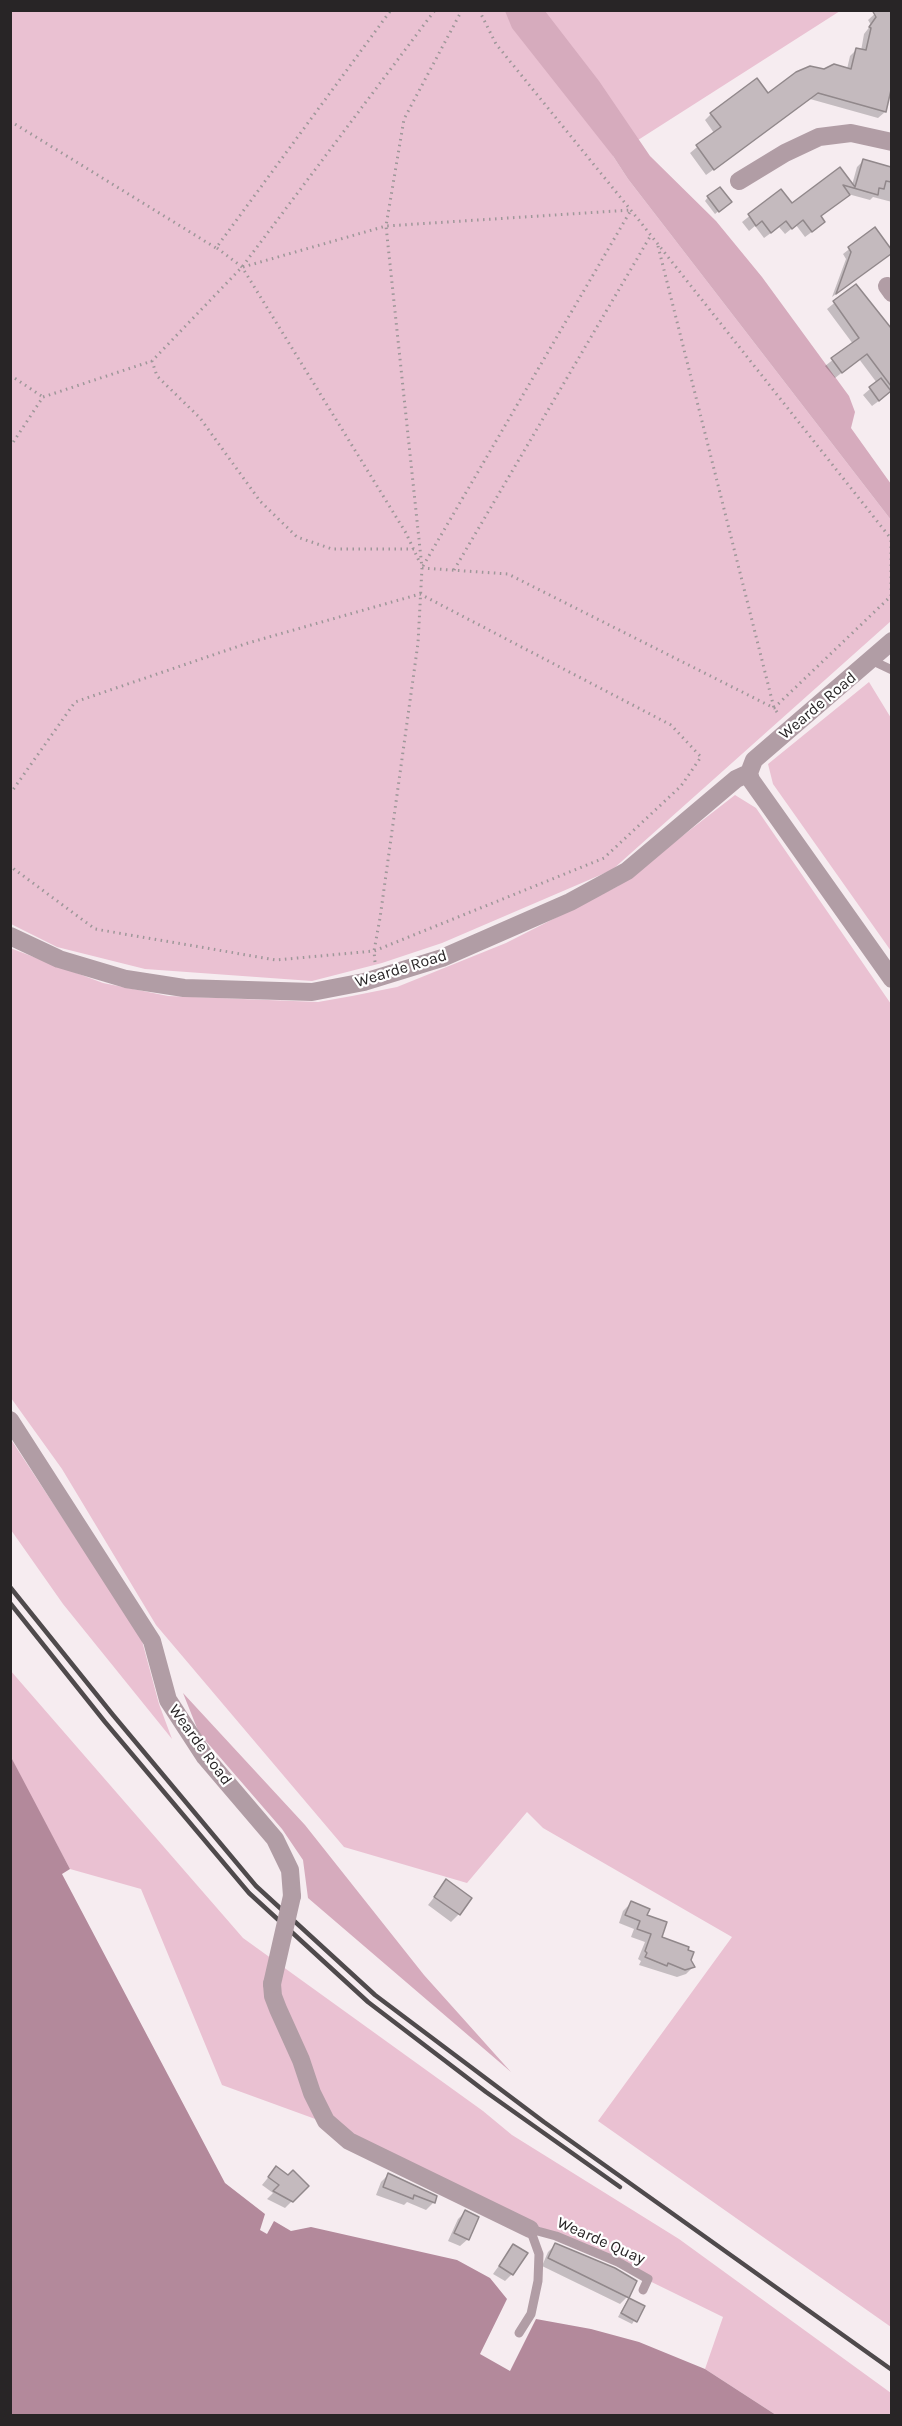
<!DOCTYPE html>
<html>
<head>
<meta charset="utf-8">
<style>
  body { margin:0 }
  #map { position:relative; width:902px; height:2426px; overflow:hidden; background:#f6ecf0; font-family:Karla,sans-serif }
  canvas { display:block }
  .frame { position:absolute; inset:0; border:12px solid #282526; pointer-events:none }
</style>
</head>
<body>
<div id="map">
<canvas width="902" height="2426"></canvas>
<div class="frame"></div>
</div>
<script>
const context = document.querySelector('canvas').getContext('2d');
context.lineJoin = 'round';
function paint(path, color) {
  context.fillStyle = color;
  context.fill(path, 'evenodd');
}
function toPath(rows) {
  const path = new Path2D();
  for (const r of rows) {
    path.moveTo(r[0], r[1]);
    for (let i = 2; i < r.length; i += 2) path.lineTo(r[i], r[i + 1]);
  }
  return path;
}
function strokePath(path, color, width, dash) {
  context.strokeStyle = color;
  context.lineWidth = width;
  context.lineCap = dash ? 'butt' : 'round';
  context.setLineDash(dash || []);
  context.stroke(path);
}
function label(font, color, halo, rows, align = 'center') {
  context.font = font + ' Karla,sans-serif';
  context.lineWidth = 4.5;
  context.setLineDash([]);
  context.textBaseline = 'middle';
  context.strokeStyle = halo;
  context.fillStyle = color;
  for (const [text, x, y, turn = 0] of rows) {
    context.save();
    context.translate(x, y);
    context.rotate((+turn || 0) * Math.PI / 180);
    context.textAlign = isNaN(turn) ? turn : align;
    if (halo) context.strokeText(text, 0, 0);
    context.fillText(text, 0, 0);
    context.restore();
  }
}
const green = toPath([
  [10,11,840,11,613,156,628,179,891,520,891,621,612,870,442,943,382,963,312,981,145,969,57,947,11,924],
  [869,682,891,718,891,951,773,784,768,764],
  [735,795,756,808,891,1004,891,2327,598,2121,732,1937,543,1828,527,1812,467,1883,344,1847,156,1625,62,1469,11,1398,10,948,103,983,168,996,318,1002,352,996,397,987,506,943,618,886],
  [10,1438,141,1637,159,1704,172,1739,63,1604,11,1530],
  [10,1670,243,1938,483,2111,512,2135,679,2239,891,2393,891,2415,776,2415,705,2369,723,2317,329,2124,222,2085,141,1889,70,1869,26,1788,11,1757]
]);
const forest = toPath([
  [505,11,545,11,599,81,650,156,716,221,762,277,849,396,855,412,851,428,891,484,891,520,628,179,613,156,512,28],
  [183,1693,305,1825,424,1975,511,2072,308,1898,303,1860,282,1829,199,1733]
]);
const water = toPath([
  [11,1757,70,1869,62,1874,225,2183,265,2214,260,2230,267,2234,274,2221,291,2231,311,2227,457,2260,490,2278,507,2299,480,2354,510,2371,536,2319,591,2329,639,2342,705,2369,776,2415,11,2415]
]);
const shadow = toPath([
  [879,10,892,10,892,68,889,77,892,78,892,84,885,112,878,118,810,99,706,175,690,153,714,133,705,120,711,114,768,95,825,71,847,69,850,56,857,49,861,51,864,34,871,25,868,20],
  [863,161,892,170,892,202,873,197,870,200,848,194,820,217,817,228,805,237,796,225,785,234,779,227,764,238,755,226,749,231,742,222,781,191,792,205,840,169,852,185,857,167],
  [708,197,726,205,715,214,705,201],
  [875,229,892,253,832,297,846,259,843,254],
  [855,286,892,331,892,391,872,406,863,395,877,383,859,359,835,378,825,366,853,344,827,309],
  [447,1881,459,1914,451,1922,428,1905],
  [631,1903,646,1916,660,1938,686,1951,693,1967,686,1974,677,1977,639,1965,641,1961,638,1959,645,1942,631,1937,634,1929,619,1923,623,1911],
  [276,2168,288,2177,307,2186,285,2208,267,2199,273,2193,262,2185],
  [389,2174,434,2202,426,2210,407,2202,404,2205,376,2195,381,2182],
  [465,2212,468,2239,460,2246,448,2241,458,2219],
  [555,2245,627,2297,620,2304,542,2266,548,2252],
  [513,2246,512,2274,505,2281,493,2274],
  [628,2299,643,2307,632,2324,618,2317]
]);
const building = toPath([
  [872,10,891,10,891,90,886,112,818,93,714,170,696,145,721,127,710,113,757,78,768,93,796,72,810,66,824,69,834,64,851,69,856,48,866,50,871,28,869,27,876,17,872,10],
  [863,159,891,167,891,182,886,181,884,189,879,188,878,195,843,185,850,195,821,216,825,222,812,232,803,220,792,229,786,221,771,233,762,221,756,226,748,214,781,189,792,203,840,167,855,187,863,159],
  [720,187,732,202,719,212,707,196,720,187],
  [875,227,891,249,891,254,836,294,851,252,848,247,875,227],
  [856,284,891,328,891,386,867,354,842,373,831,358,859,338,833,301,856,284],
  [881,378,891,391,879,401,869,387,881,378],
  [446,1879,472,1898,460,1915,434,1897,446,1879],
  [631,1901,650,1909,647,1915,667,1922,662,1937,689,1947,688,1950,694,1952,691,1960,695,1967,685,1970,668,1963,667,1966,645,1957,647,1953,645,1951,651,1934,637,1929,640,1921,625,1915,631,1901],
  [276,2166,288,2175,293,2170,309,2186,293,2202,273,2191,279,2185,268,2177,276,2166],
  [388,2173,437,2196,435,2203,414,2195,413,2199,383,2187,388,2173],
  [465,2210,479,2217,469,2240,454,2233,465,2210],
  [555,2243,615,2268,637,2281,629,2298,548,2258,555,2243],
  [513,2244,528,2253,513,2275,499,2266,513,2244],
  [629,2298,645,2306,637,2322,621,2313,629,2298]
]);
const path = toPath([
  [479,10,496,44,638,219,892,540],
  [10,121,216,248,391,10],
  [658,246,774,708,779,715],
  [217,248,242,267,406,533,420,563],
  [243,267,386,226,631,210],
  [10,375,43,397],
  [10,447,43,397,152,361],
  [414,549,332,549,297,537,260,501,200,418,157,376,152,361,242,267,435,10],
  [423,566,631,210],
  [422,568,508,574,774,708,891,596,891,540],
  [454,570,651,235],
  [10,794,75,702,248,643,420,594,671,725,701,757,681,786,604,858,374,951,276,960,95,929,14,869,10,864],
  [375,962,374,951,380,918,418,643,422,568,386,226,404,119,462,10]
]);
const lane = toPath([
  [871,660,892,670],
  [530,2229,556,2236,618,2262,648,2279,643,2290],
  [519,2333,531,2314,538,2281,539,2254,530,2229]
]);
const street = toPath([
  [739,181,785,153,819,137,851,133,892,142],
  [887,286,892,293],
  [892,641,754,760,749,773,751,780,892,979],
  [10,936,59,959,126,979,184,988,312,992,364,982,442,958,570,902,627,871,736,779,749,773],
  [10,1420,152,1641,168,1700,205,1757,275,1839,290,1870,292,1896],
  [272,1984,273,1996,278,2009,301,2060,312,2093,326,2121,349,2141,530,2229]
]);
const rail = toPath([
  [10,1587,113,1715,256,1886,375,1995,544,2122,892,2370],
  [10,1603,105,1722,249,1893,368,2002,486,2092,620,2187]
]);
const streetBridge = toPath([
  [272,1984,292,1896]
]);
const streetNames = [
  ["Wearde Road",818,706,-40],
  ["Wearde Road",401,969,-17],
  ["Wearde Road",200,1745,54],
  ["Wearde Quay",601,2241,24]
];
paint(green, '#eac1d2');
paint(forest, '#d6abbd');
paint(water, '#b3899b');
paint(shadow, '#0003');
paint(building, '#c4babe');
strokePath(building, '#91888b', 1.5);
strokePath(path, '#9e9799', 3, [1.5, 4.5]);
strokePath(lane, '#b19da5', 9);
strokePath(street, '#b19da5', 18);
strokePath(rail, '#4f4a4c', 4.5);
strokePath(streetBridge, '#b19da5', 18);
label('16px', '#282526', '#fff', streetNames);
</script>
</body>
</html>
